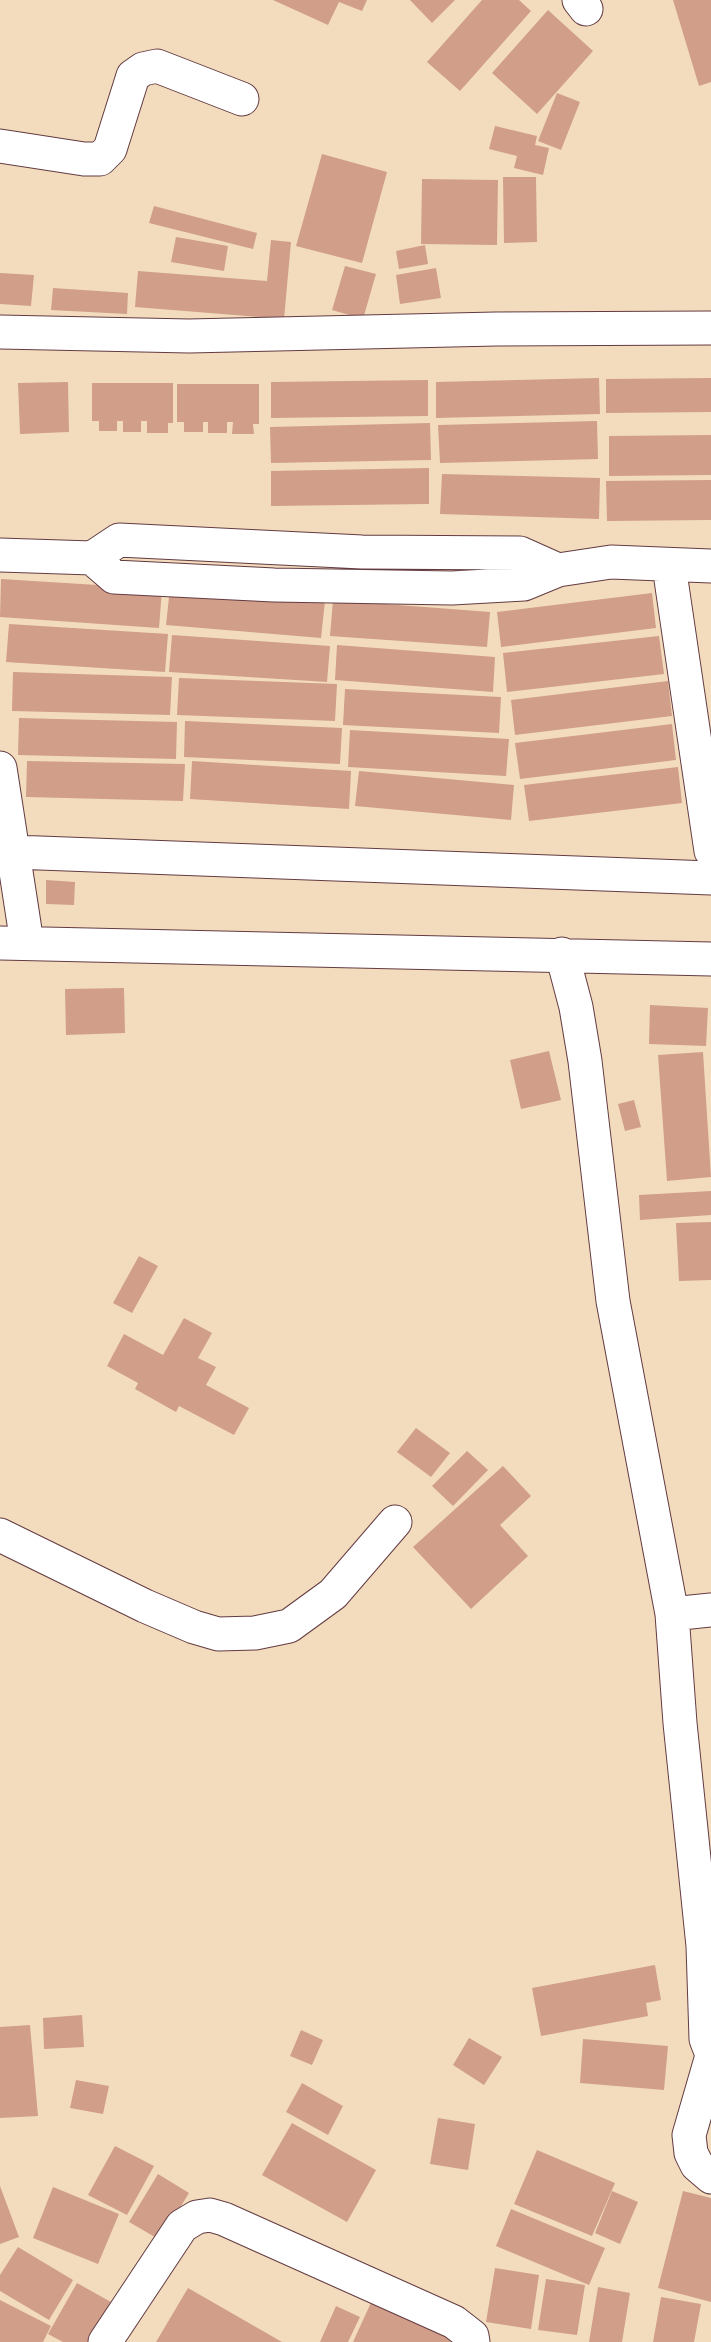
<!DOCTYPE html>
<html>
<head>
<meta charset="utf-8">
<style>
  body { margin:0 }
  canvas { display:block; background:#f2dcbd }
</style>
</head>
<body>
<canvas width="711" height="2342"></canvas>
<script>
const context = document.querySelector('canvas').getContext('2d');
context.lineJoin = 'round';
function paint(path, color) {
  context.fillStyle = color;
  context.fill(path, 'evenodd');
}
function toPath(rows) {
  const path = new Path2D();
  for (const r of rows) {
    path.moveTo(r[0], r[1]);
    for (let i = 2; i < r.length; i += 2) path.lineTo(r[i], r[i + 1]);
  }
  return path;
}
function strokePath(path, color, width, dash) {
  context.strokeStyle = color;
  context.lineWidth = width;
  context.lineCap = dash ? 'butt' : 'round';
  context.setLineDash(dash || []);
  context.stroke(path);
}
const building = toPath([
  [273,0,367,0,362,11,339,2,328,25],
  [410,0,455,0,432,23],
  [482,0,519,0,531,11,460,91,427,62],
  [673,0,711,0,711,82,699,86],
  [548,10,593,51,537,114,492,73],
  [557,93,580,102,561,150,538,141],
  [495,126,537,136,535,145,549,148,543,175,514,168,517,156,489,149],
  [322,154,387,172,362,263,296,246],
  [503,177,536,177,537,242,504,243],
  [422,179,498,180,497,245,421,244],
  [154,206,257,233,253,249,149,223],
  [176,237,228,246,224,271,171,262],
  [271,240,291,242,284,319,135,307,138,271,267,281],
  [425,245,428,264,399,269,396,251],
  [345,266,376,274,363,319,332,310],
  [436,268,441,298,400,304,396,275],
  [0,273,34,275,31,306,0,304],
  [53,288,128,293,127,314,51,310],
  [599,378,600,414,436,418,436,382],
  [711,378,711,412,606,413,606,379],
  [428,380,428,416,271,418,271,382],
  [68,382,69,432,20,434,18,383],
  [92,383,173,383,173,423,168,423,168,433,147,433,147,421,141,421,141,432,123,432,123,421,117,421,117,431,99,431,99,421,92,421],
  [177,384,259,384,259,424,253,424,254,434,232,434,233,422,227,422,227,433,208,433,208,422,203,422,203,432,184,432,184,422,177,422],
  [597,421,598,459,440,463,438,425],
  [430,423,431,460,271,463,270,427],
  [711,435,711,475,609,476,609,436],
  [429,468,429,504,271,506,271,471],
  [442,474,600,478,599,519,440,514],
  [711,480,711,520,607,521,606,481],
  [1,579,162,589,159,628,0,617],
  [170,588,325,601,321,638,166,625],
  [652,593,656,628,501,647,497,612],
  [333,600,490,612,487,647,330,636],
  [9,624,168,634,165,672,6,662],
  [172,635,330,646,327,682,169,672],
  [659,636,664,674,507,692,503,653],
  [337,645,495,657,493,692,335,680],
  [13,672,172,677,170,715,12,711],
  [179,678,337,684,335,721,177,715],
  [668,681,672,716,515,735,511,700],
  [345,689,501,697,499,733,343,725],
  [19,718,177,722,176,759,18,755],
  [185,721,342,728,340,764,184,757],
  [672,724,676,760,520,779,515,743],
  [350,730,509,739,506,776,348,767],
  [27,761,185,764,183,801,26,797],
  [192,761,351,771,349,809,190,799],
  [678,767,682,803,529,821,524,785],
  [359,771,514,785,511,820,355,806],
  [46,880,75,882,74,905,46,904],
  [124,988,125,1033,66,1035,65,989],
  [650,1005,708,1008,706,1046,649,1044],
  [549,1051,561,1100,521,1109,510,1060],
  [703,1052,711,1177,667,1181,658,1055],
  [634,1100,641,1127,625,1131,618,1104],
  [711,1191,711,1215,640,1220,639,1195],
  [711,1222,711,1280,679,1281,676,1223],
  [139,1256,158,1266,132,1313,113,1303],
  [184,1318,212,1333,198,1358,216,1367,206,1385,249,1408,234,1435,179,1406,176,1412,135,1389,138,1383,107,1366,124,1334,163,1355],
  [416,1428,450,1453,431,1477,397,1452],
  [467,1451,488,1470,453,1506,432,1486],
  [503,1466,531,1496,500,1525,528,1556,471,1609,413,1547],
  [655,1965,661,2000,646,2003,648,2016,541,2036,532,1988],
  [82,2015,84,2047,44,2049,43,2018],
  [30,2025,38,2116,0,2118,0,2027],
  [301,2030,323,2040,312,2065,290,2056],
  [469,2038,502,2057,484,2085,453,2065],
  [583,2039,668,2046,664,2090,580,2083],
  [76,2080,109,2086,103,2114,70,2108],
  [302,2083,343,2106,328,2135,286,2112],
  [438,2118,475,2124,468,2170,430,2164],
  [292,2123,376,2170,347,2222,262,2175],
  [115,2146,154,2166,127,2215,88,2195],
  [537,2150,615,2183,592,2236,514,2204],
  [158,2174,189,2193,160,2240,129,2222],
  [0,2186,19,2237,0,2244],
  [53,2187,119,2214,98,2264,33,2238],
  [612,2191,638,2202,620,2244,595,2233],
  [683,2191,711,2198,711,2302,658,2288],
  [511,2209,605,2248,589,2285,496,2246],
  [18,2247,73,2280,49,2320,0,2291,0,2275],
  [495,2268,539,2275,531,2329,486,2322],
  [546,2279,585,2285,577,2335,538,2330],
  [77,2283,111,2302,89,2342,63,2342,48,2334],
  [598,2287,630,2293,622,2342,589,2342],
  [188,2288,282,2342,156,2342],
  [374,2296,455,2332,451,2342,353,2342],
  [661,2297,701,2304,694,2342,653,2342],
  [0,2300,51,2326,43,2342,0,2342],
  [336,2306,360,2317,348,2342,320,2342]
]);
const minor = toPath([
  [579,0,586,9],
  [0,146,84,159,100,159,110,149,133,76,143,69,157,66,242,99],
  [0,332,189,336,496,329,711,328],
  [0,555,92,558,119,540,362,552,520,553,558,570],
  [92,558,114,577,274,585,452,588,524,584,558,570,611,562,711,566],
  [669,566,711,851],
  [0,768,27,943],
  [13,852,711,878],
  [0,943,711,959],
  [562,954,576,1007,585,1061,613,1301,672,1614,680,1723,703,1946,706,2039,711,2052],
  [0,1535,145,1606,194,1627,218,1634,255,1633,289,1626,333,1594,395,1522],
  [672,1614,711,1610],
  [711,2059,689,2135,691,2153,697,2165,711,2177],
  [105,2342,182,2226,197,2217,210,2215,224,2219,454,2322,472,2336,473,2342]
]);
paint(building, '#d19e8a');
strokePath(minor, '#633b41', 35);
strokePath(minor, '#fff', 33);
</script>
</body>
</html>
